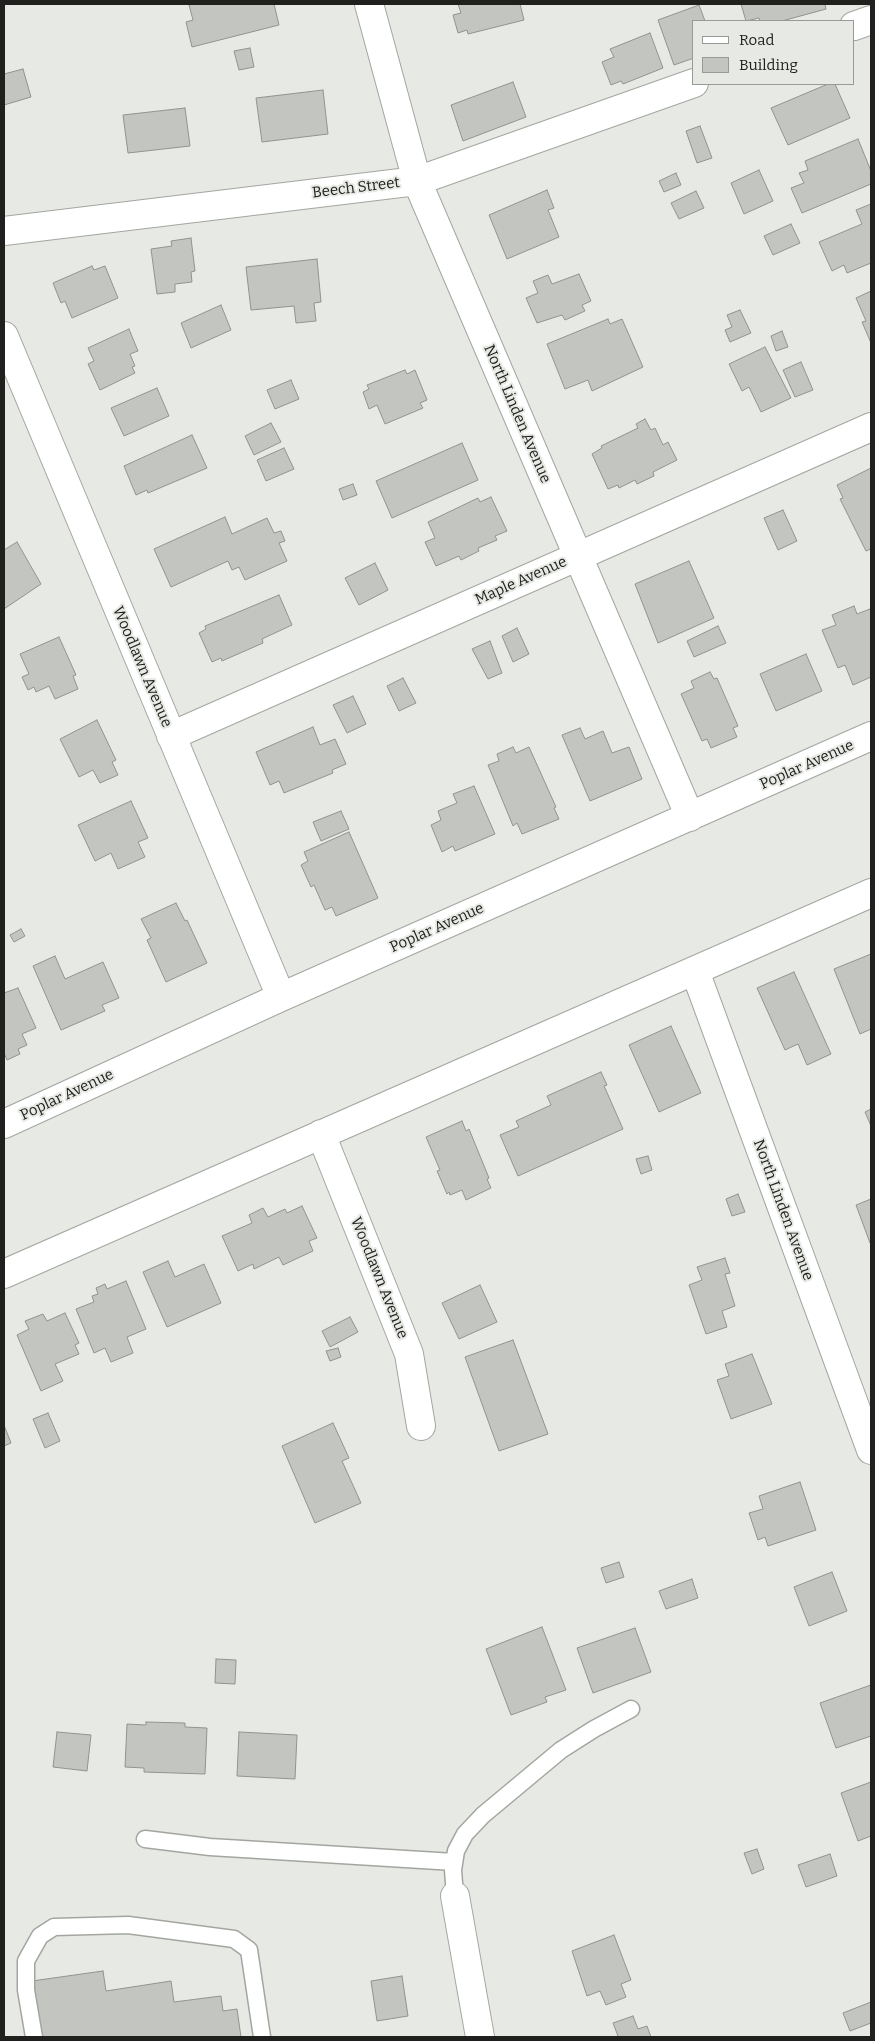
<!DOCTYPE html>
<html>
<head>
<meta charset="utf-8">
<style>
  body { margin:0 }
  #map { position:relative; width:875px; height:2041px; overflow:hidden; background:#e7eae4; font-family:Bitter,serif }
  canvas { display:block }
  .frame { position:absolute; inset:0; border:5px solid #20211f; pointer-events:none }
  .legend { position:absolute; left:692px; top:20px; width:162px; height:65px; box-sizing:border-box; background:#e7eae4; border:1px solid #979a95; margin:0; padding:6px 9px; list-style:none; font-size:15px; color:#20211f }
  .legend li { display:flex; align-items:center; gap:10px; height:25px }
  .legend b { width:25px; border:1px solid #979a95 }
</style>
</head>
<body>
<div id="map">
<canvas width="875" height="2041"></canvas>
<div class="frame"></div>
<ul class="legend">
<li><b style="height:6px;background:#fff"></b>Road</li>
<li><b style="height:14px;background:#c3c6c0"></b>Building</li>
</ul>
</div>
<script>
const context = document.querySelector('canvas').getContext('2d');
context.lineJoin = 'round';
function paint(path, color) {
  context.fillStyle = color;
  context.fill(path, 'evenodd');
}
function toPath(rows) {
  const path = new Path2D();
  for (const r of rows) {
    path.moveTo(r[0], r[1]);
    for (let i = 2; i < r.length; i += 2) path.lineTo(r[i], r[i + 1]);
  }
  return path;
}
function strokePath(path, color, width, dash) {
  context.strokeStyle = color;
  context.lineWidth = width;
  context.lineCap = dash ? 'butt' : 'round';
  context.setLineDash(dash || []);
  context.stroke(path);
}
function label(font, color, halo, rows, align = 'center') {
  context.font = font + ' Bitter,serif';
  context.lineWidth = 4;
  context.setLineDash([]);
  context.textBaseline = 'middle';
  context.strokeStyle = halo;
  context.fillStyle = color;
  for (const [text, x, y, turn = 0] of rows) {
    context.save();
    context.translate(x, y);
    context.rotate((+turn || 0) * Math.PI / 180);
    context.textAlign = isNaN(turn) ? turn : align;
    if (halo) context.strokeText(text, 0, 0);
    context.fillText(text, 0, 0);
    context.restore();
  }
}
const building = toPath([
  [194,4,274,4,279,25,192,47,186,22,193,20,189,5,194,4],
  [458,4,520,4,524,20,468,34,467,30,458,33,453,15,461,13,458,4],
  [741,4,825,4,826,9,782,21,760,21,759,18,746,21,741,4],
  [699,5,705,21,694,21,694,58,674,65,658,20,699,5],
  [650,33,663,68,623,84,621,81,611,85,602,62,614,57,610,49,650,33],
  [250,48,254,67,239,70,234,51,250,48],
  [23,69,31,97,4,105,4,74,23,69],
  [513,82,526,117,463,141,451,105,513,82],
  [828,84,835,84,850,118,788,145,771,108,828,84],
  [323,90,328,134,262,142,256,98,323,90],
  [185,108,190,146,128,153,123,115,185,108],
  [700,126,712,158,697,163,686,131,700,126],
  [858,139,871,171,871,184,802,213,791,188,804,183,799,173,808,170,805,161,858,139],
  [759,170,773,201,744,214,731,183,759,170],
  [676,173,681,185,664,192,659,181,676,173],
  [547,190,554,208,548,210,559,237,507,259,489,215,547,190],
  [696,191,704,208,679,219,671,203,696,191],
  [871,204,871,263,847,273,844,265,832,271,819,242,862,224,856,210,871,204],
  [791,224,800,243,773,255,764,236,791,224],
  [191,238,195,271,191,272,192,282,175,284,175,292,157,294,151,249,172,246,171,241,191,238],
  [317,259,321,302,314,303,316,321,296,323,294,306,251,310,246,267,317,259],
  [92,266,94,270,105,266,118,298,72,318,65,301,61,303,53,283,92,266],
  [579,274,591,301,582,305,585,311,565,320,562,315,537,323,526,298,538,293,533,281,548,275,552,284,579,274],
  [871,291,871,343,862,322,866,321,856,298,871,291],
  [221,305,231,330,191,348,181,323,221,305],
  [740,310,751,333,730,342,725,330,732,327,727,315,740,310],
  [608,319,610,324,622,319,643,367,592,391,588,380,565,389,547,344,608,319],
  [129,329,138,351,130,354,135,366,132,367,135,373,100,390,88,364,94,361,88,348,129,329],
  [782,331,788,347,776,351,771,336,782,331],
  [765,347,791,398,761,412,749,387,742,391,729,364,765,347],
  [801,362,813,390,795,397,783,370,801,362],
  [405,370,407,374,415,370,427,400,420,403,423,408,385,424,377,405,369,409,363,392,369,389,367,385,405,370],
  [291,380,299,399,275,409,267,390,291,380],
  [157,388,169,416,124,436,111,408,157,388],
  [645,419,651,430,655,428,663,445,668,442,677,460,653,472,654,476,637,484,635,480,619,488,618,485,608,489,592,454,602,448,601,446,638,428,636,424,645,419],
  [271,423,281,442,254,455,245,436,271,423],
  [192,435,207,468,148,493,147,490,136,495,124,466,192,435],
  [462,443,478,480,392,518,376,481,462,443],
  [284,448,294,469,266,481,257,460,284,448],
  [871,468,871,549,866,551,840,499,843,498,837,485,871,468],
  [353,484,357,495,343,500,339,489,353,484],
  [491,497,507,531,495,536,497,540,478,548,479,551,461,560,459,556,436,566,425,542,435,538,428,522,478,498,480,502,491,497],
  [783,510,797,541,778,550,764,518,783,510],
  [225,517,232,534,267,518,274,533,281,531,285,541,279,543,287,561,245,580,239,567,232,570,228,561,171,587,154,549,225,517],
  [17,542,41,584,4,609,4,550,17,542],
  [689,561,714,618,658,643,635,584,689,561],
  [375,563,388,590,359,605,345,578,375,563],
  [279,595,292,625,262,639,263,643,222,661,221,658,212,662,199,633,206,629,205,626,279,595],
  [854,606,857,614,870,609,871,613,871,677,853,685,845,665,838,668,822,630,836,625,832,615,854,606],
  [718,626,726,643,694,657,687,641,718,626],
  [517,628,529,654,513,662,502,636,517,628],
  [59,637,76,675,73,676,78,689,55,699,49,686,36,692,34,687,28,690,22,677,29,674,20,654,59,637],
  [490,641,502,673,488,679,472,649,490,641],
  [806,654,822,691,776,711,760,674,806,654],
  [710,672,714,679,717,678,738,726,733,728,737,737,711,748,707,739,702,741,681,694,694,688,691,681,710,672],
  [403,678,416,703,399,711,387,686,403,678],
  [353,696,366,724,347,733,333,705,353,696],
  [97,720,116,760,112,762,118,775,100,783,93,770,79,777,60,739,97,720],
  [313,727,320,745,335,739,346,764,332,770,333,773,284,793,279,781,270,785,256,752,313,727],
  [580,728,585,739,603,731,612,753,629,747,642,779,590,801,562,735,580,728],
  [513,747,516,753,529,747,556,807,554,808,559,819,522,834,517,823,513,826,488,765,499,761,497,754,513,747],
  [474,786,495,834,455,851,453,846,442,852,431,825,441,820,438,811,457,803,453,794,474,786],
  [131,801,148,838,138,842,145,857,118,869,111,853,95,861,78,825,131,801],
  [341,811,349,829,321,841,313,822,341,811],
  [349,832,378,898,336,916,332,907,325,910,314,885,311,887,301,865,308,861,304,852,349,832],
  [176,903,185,921,187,920,207,963,166,982,147,940,151,938,141,919,176,903],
  [21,929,25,936,14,942,10,935,21,929],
  [871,954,871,1029,860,1034,834,969,871,954],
  [55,956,65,979,103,962,119,998,102,1005,105,1011,61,1030,33,966,55,956],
  [794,972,831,1054,807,1065,798,1044,785,1050,757,988,794,972],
  [18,988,36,1028,22,1034,27,1045,18,1049,20,1054,7,1060,4,1053,4,993,18,988],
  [671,1026,701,1093,659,1112,629,1045,671,1026],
  [601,1072,607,1085,604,1086,605,1088,623,1129,518,1176,500,1135,519,1127,516,1121,551,1105,547,1096,601,1072],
  [871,1109,871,1126,865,1112,871,1109],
  [462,1121,466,1131,469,1129,489,1178,487,1179,491,1188,466,1200,462,1190,450,1195,449,1192,447,1194,437,1171,440,1170,426,1137,462,1121],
  [648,1156,652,1170,641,1174,636,1159,648,1156],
  [738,1194,745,1212,732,1216,726,1199,738,1194],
  [871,1199,871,1243,870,1243,856,1205,871,1199],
  [302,1206,317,1238,309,1241,313,1251,283,1265,279,1257,254,1269,253,1264,238,1271,222,1236,252,1223,249,1215,263,1208,268,1217,285,1209,287,1213,302,1206],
  [725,1258,730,1273,725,1274,735,1306,722,1311,727,1327,706,1334,689,1285,702,1280,697,1267,725,1258],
  [168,1261,175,1277,204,1264,221,1303,167,1327,143,1272,168,1261],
  [126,1281,146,1329,127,1337,133,1353,111,1362,105,1348,94,1353,76,1309,94,1302,92,1296,98,1294,96,1288,105,1284,107,1289,126,1281],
  [480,1285,497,1322,459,1339,442,1303,480,1285],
  [65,1313,79,1343,75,1345,79,1354,55,1364,63,1381,41,1391,17,1335,29,1329,25,1321,43,1314,47,1321,65,1313],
  [350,1317,358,1332,330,1347,322,1331,350,1317],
  [513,1340,548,1434,499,1451,465,1357,513,1340],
  [338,1348,341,1357,330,1361,326,1351,338,1348],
  [752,1354,772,1404,731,1419,717,1380,729,1376,725,1364,752,1354],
  [48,1413,60,1441,45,1448,33,1419,48,1413],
  [333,1423,349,1458,342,1461,361,1503,315,1523,282,1446,333,1423],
  [4,1425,11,1443,4,1446,4,1425],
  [800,1482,816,1530,768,1546,765,1537,758,1540,749,1513,763,1509,759,1496,800,1482],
  [619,1562,624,1577,606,1583,601,1568,619,1562],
  [832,1572,847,1611,809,1626,794,1587,832,1572],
  [692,1579,698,1598,666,1609,659,1591,692,1579],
  [542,1627,566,1690,545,1697,547,1702,511,1715,486,1649,542,1627],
  [635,1628,651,1672,593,1693,577,1648,635,1628],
  [216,1659,236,1660,235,1684,215,1683,216,1659],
  [871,1685,871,1736,836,1748,820,1703,871,1685],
  [146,1722,185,1723,185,1727,207,1728,205,1774,144,1772,144,1768,125,1767,127,1724,146,1725,146,1722],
  [57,1732,91,1735,87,1771,53,1767,57,1732],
  [239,1732,297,1735,295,1779,237,1776,239,1732],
  [871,1782,871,1836,858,1841,841,1793,871,1782],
  [757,1849,764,1869,752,1874,744,1853,757,1849],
  [830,1854,837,1876,806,1887,798,1865,830,1854],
  [614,1935,631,1980,621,1984,626,1997,606,2005,600,1991,587,1996,572,1951,614,1935],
  [103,1971,106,1991,171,1981,174,2002,221,1996,223,2011,237,2009,241,2037,41,2037,32,1981,103,1971],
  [402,1976,408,2016,377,2021,371,1981,402,1976],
  [871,2002,871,2023,850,2031,843,2013,871,2002],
  [633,2016,638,2029,647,2026,651,2037,615,2037,618,2036,613,2023,633,2016]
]);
const service = toPath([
  [145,1839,210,1847,454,1862],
  [455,1896,453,1870,456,1851,465,1834,483,1815,561,1750,594,1729,631,1709],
  [34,2037,26,1990,26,1961,40,1936,54,1927,128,1925,234,1939,249,1950,262,2037]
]);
const minor = toPath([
  [369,4,417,181,690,817],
  [854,26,871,20],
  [4,231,417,181,694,83],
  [4,336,281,997],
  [171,736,871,427],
  [695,971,871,1450],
  [4,1124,281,997,871,736],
  [321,1134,409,1354,421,1426],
  [4,1274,871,893],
  [455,1896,480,2037]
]);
const streetNames = [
  ["Beech Street",356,188,-7],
  ["North Linden Avenue",517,414,67],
  ["Maple Avenue",521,581,-24],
  ["Woodlawn Avenue",142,667,67],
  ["Poplar Avenue",807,765,-24],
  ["Poplar Avenue",437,928,-24],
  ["Poplar Avenue",67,1095,-25],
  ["North Linden Avenue",783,1210,70],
  ["Woodlawn Avenue",379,1278,68]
];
paint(building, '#c3c6c0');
strokePath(building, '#91938e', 1);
strokePath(service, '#a3a6a0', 19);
strokePath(minor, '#a3a6a0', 30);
strokePath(service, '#fff', 16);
strokePath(minor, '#fff', 28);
label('15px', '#20211f', '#e7eae4', streetNames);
</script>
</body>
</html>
